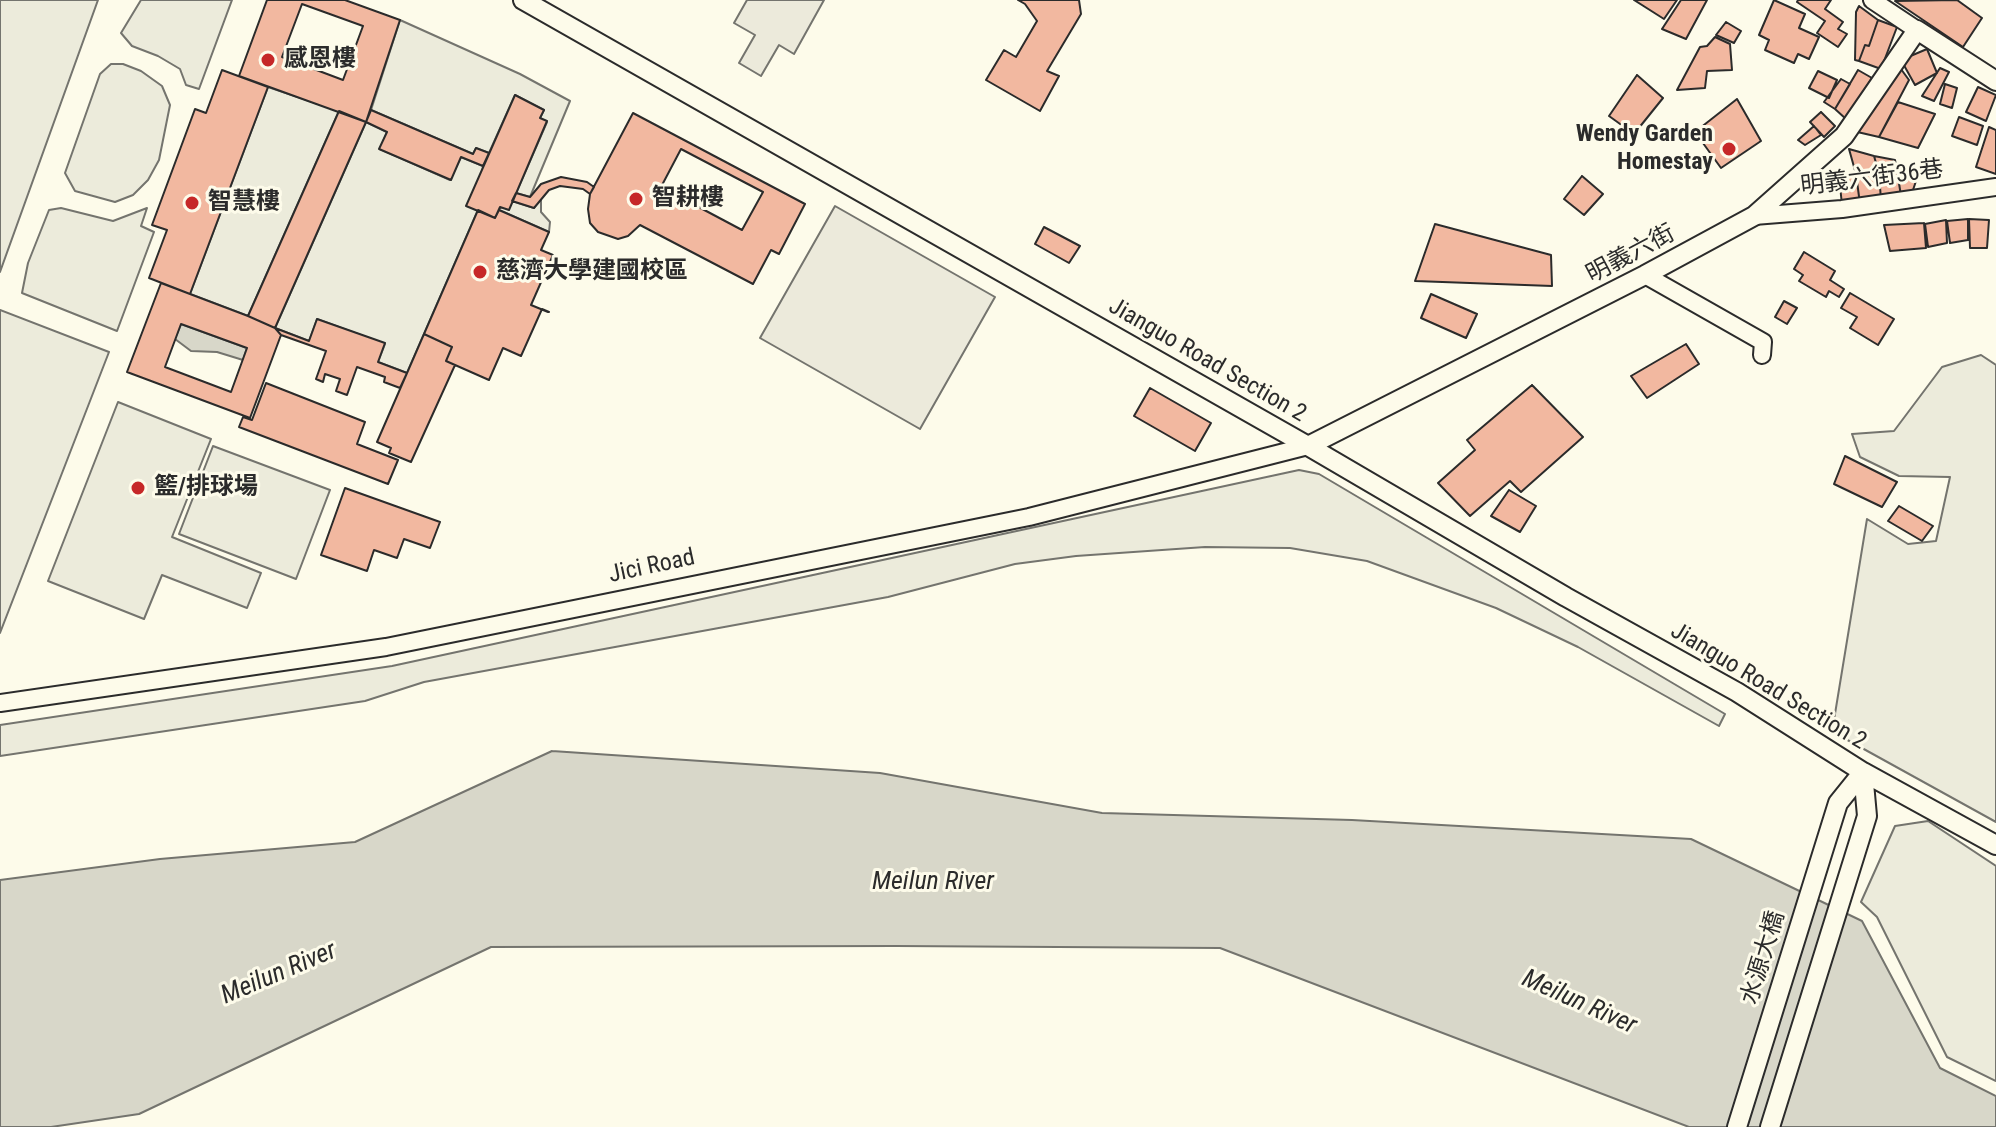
<!DOCTYPE html>
<html>
<head>
<meta charset="utf-8">
<style>
  body { margin:0 }
  canvas { display:block; background:#fdfbea }
</style>
</head>
<body>
<canvas width="1996" height="1127"></canvas>
<script>
const context = document.querySelector('canvas').getContext('2d');
context.lineJoin = 'round';
function paint(path, color) {
  context.fillStyle = color;
  context.fill(path, 'evenodd');
}
function toPath(rows) {
  const path = new Path2D();
  for (const r of rows) {
    path.moveTo(r[0], r[1]);
    for (let i = 2; i < r.length; i += 2) path.lineTo(r[i], r[i + 1]);
  }
  return path;
}
function strokePath(path, color, width, dash) {
  context.strokeStyle = color;
  context.lineWidth = width;
  context.lineCap = dash ? 'butt' : 'round';
  context.setLineDash(dash || []);
  context.stroke(path);
}
function label(font, color, halo, rows, align = 'center') {
  context.font = font + ' "Roboto Condensed","Noto Sans TC",sans-serif';
  context.lineWidth = 6;
  context.setLineDash([]);
  context.textBaseline = 'middle';
  context.strokeStyle = halo;
  context.fillStyle = color;
  for (const [text, x, y, turn = 0] of rows) {
    context.save();
    context.translate(x, y);
    context.rotate((+turn || 0) * Math.PI / 180);
    context.textAlign = isNaN(turn) ? turn : align;
    if (halo) context.strokeText(text, 0, 0);
    context.fillText(text, 0, 0);
    context.restore();
  }
}
const green = toPath([
  [0,0,98,0,0,272,0,0],
  [141,0,232,0,199,89,186,85,180,69,158,56,132,46,121,33,141,0],
  [400,20,520,74,570,101,530,197,516,193,547,122,540,118,544,110,515,95,489,153,476,148,473,154,371,110,400,20],
  [111,64,123,64,141,71,162,86,170,105,159,160,148,180,133,195,115,202,75,191,65,173,100,74,111,64],
  [268,87,339,111,248,316,190,294,268,87],
  [366,122,387,132,380,149,450,180,461,157,483,166,478,210,407,373,378,362,385,344,317,319,309,341,275,328,366,122],
  [541,197,541,212,550,222,549,232,499,210,500,207,512,201,534,208,541,197],
  [61,208,113,221,147,208,141,226,154,232,117,331,22,293,28,263,49,210,61,208],
  [0,310,109,352,0,633,0,310],
  [1981,355,1996,365,1996,822,1842,737,1833,726,1867,519,1908,544,1936,541,1950,477,1899,476,1860,457,1852,434,1894,431,1942,367,1981,355],
  [118,402,211,439,172,537,261,573,247,608,162,575,144,619,48,581,118,402],
  [213,446,330,490,296,579,179,534,213,446],
  [1299,470,1319,474,1725,714,1719,726,1578,647,1496,608,1367,561,1290,548,1205,547,1076,556,1015,564,888,597,424,682,365,701,0,756,0,725,392,666,1299,470],
  [1928,821,1996,866,1996,1081,1947,1057,1877,917,1861,902,1895,826,1928,821]
]);
const parking = toPath([
  [747,0,824,0,794,54,779,45,761,76,739,63,755,35,734,23,747,0],
  [835,206,995,297,920,429,760,338,835,206]
]);
const water = toPath([
  [181,324,247,348,243,360,217,352,191,351,175,339,181,324],
  [552,751,880,773,1102,813,1352,820,1691,839,1862,921,1940,1068,1996,1096,1996,1127,1689,1127,1220,948,896,946,491,947,139,1114,51,1127,0,1127,0,880,160,859,355,842,552,751]
]);
const building = toPath([
  [267,0,345,0,400,20,366,122,239,76,267,0],
  [302,4,363,26,343,80,282,57,302,4],
  [1018,0,1079,0,1081,14,1047,71,1059,76,1040,111,986,80,1004,50,1016,57,1037,21,1025,4,1018,0],
  [1634,0,1677,0,1664,19,1634,0],
  [1681,0,1707,0,1686,39,1662,29,1681,0],
  [1774,0,1805,14,1799,28,1819,37,1809,59,1798,54,1794,63,1765,50,1769,40,1759,35,1774,0],
  [1798,0,1831,0,1825,9,1843,22,1838,29,1847,34,1838,47,1817,33,1825,21,1797,2,1798,0],
  [1957,0,1982,18,1963,47,1895,1,1957,0],
  [1859,6,1878,20,1869,46,1865,45,1859,61,1855,60,1856,12,1859,6],
  [1878,20,1897,27,1881,69,1859,61,1865,45,1869,46,1878,20],
  [1726,22,1741,31,1734,43,1716,35,1726,22],
  [1715,37,1730,44,1732,70,1707,71,1705,88,1677,90,1700,47,1707,46,1715,37],
  [1927,49,1937,73,1915,85,1901,60,1927,49],
  [1898,65,1909,80,1879,137,1853,131,1898,65],
  [1940,68,1949,72,1934,101,1922,96,1940,68],
  [222,70,268,87,190,294,149,278,167,230,152,225,195,109,206,113,222,70],
  [1858,70,1872,78,1846,119,1835,109,1858,70],
  [1818,71,1837,80,1829,98,1809,88,1818,71],
  [1637,75,1663,98,1634,134,1609,116,1637,75],
  [1841,79,1850,84,1835,109,1824,102,1841,79],
  [1945,84,1957,88,1952,108,1940,104,1945,84],
  [1978,87,1996,95,1986,121,1966,112,1978,87],
  [515,95,544,110,540,118,547,121,509,210,500,207,495,218,466,206,515,95],
  [1737,99,1761,141,1721,168,1695,132,1737,99],
  [1898,102,1935,114,1918,148,1879,137,1898,102],
  [371,110,473,154,476,148,489,153,483,166,461,157,451,180,379,149,387,132,366,122,371,110],
  [339,111,366,122,275,328,248,316,339,111],
  [1821,112,1835,126,1824,137,1810,122,1821,112],
  [633,113,805,204,779,254,771,250,753,284,640,225,628,236,618,239,598,232,590,223,588,209,590,194,633,113],
  [681,149,763,192,742,230,661,187,681,149],
  [1959,117,1983,126,1977,145,1952,136,1959,117],
  [1814,126,1821,135,1805,145,1798,140,1814,126],
  [1989,127,1996,130,1996,174,1976,167,1989,127],
  [1849,149,1874,156,1879,173,1856,174,1849,149],
  [1874,156,1895,160,1897,170,1879,173,1874,156],
  [1897,170,1901,196,1881,200,1879,173,1897,170],
  [1919,172,1912,193,1901,196,1898,177,1919,172],
  [1879,173,1881,200,1860,204,1856,174,1879,173],
  [1856,174,1860,204,1842,205,1839,176,1856,174],
  [1582,176,1603,194,1584,215,1564,199,1582,176],
  [561,177,587,182,594,187,590,194,583,189,560,186,549,190,534,208,512,201,516,193,530,197,541,184,561,177],
  [478,210,495,218,499,210,549,232,541,250,553,255,531,305,548,312,549,312,542,309,521,356,503,348,489,380,446,361,452,347,424,334,478,210],
  [1968,219,1968,240,1950,243,1947,221,1968,219],
  [1969,219,1989,220,1987,248,1970,248,1969,219],
  [1946,220,1947,243,1928,247,1925,224,1946,220],
  [1924,223,1926,248,1890,251,1884,225,1924,223],
  [1435,224,1551,255,1552,286,1415,281,1435,224],
  [1044,227,1080,246,1069,263,1035,244,1044,227],
  [1804,252,1835,271,1830,280,1844,289,1839,297,1829,291,1826,297,1799,281,1803,275,1794,269,1804,252],
  [161,283,248,316,275,328,281,335,250,418,127,372,161,283],
  [181,324,247,348,231,392,165,367,181,324],
  [1850,293,1894,319,1878,345,1850,328,1857,317,1841,308,1850,293],
  [1431,294,1477,314,1466,338,1421,318,1431,294],
  [1784,301,1797,308,1787,324,1775,317,1784,301],
  [317,319,385,343,378,362,407,373,400,388,384,382,385,377,357,367,347,395,336,391,340,379,325,374,323,382,316,379,326,351,281,335,275,328,309,341,317,319],
  [424,334,452,347,446,361,455,365,411,462,389,453,391,448,377,442,424,334],
  [1686,344,1699,364,1647,398,1631,376,1686,344],
  [266,383,365,422,357,444,398,460,388,484,239,427,243,417,252,420,266,383],
  [1532,385,1583,437,1521,492,1510,481,1470,516,1438,483,1475,450,1467,440,1532,385],
  [1150,388,1211,423,1195,451,1134,416,1150,388],
  [1845,456,1897,482,1882,507,1834,484,1845,456],
  [345,488,440,522,430,548,404,539,397,558,374,550,367,571,321,555,345,488],
  [1509,490,1536,506,1520,532,1491,516,1509,490],
  [1899,506,1933,526,1922,541,1888,521,1899,506]
]);
const minor = toPath([
  [1872,0,1917,30],
  [1754,216,1842,209,1996,187],
  [1645,275,1763,342,1762,355],
  [0,703,386,647,1029,517,1308,446]
]);
const tertiary = toPath([
  [523,0,1308,446,1566,597,1737,692,1863,772,1996,845],
  [1308,446,1645,275,1754,216,1844,136,1917,30,1996,81],
  [1737,1127,1838,803,1863,772],
  [1770,1127,1867,816,1863,772]
]);
const markers = [
  [268,60,8,"#c62828"],
  [1729,149,8,"#c62828"],
  [636,199,8,"#c62828"],
  [192,203,8,"#c62828"],
  [480,272,8,"#c62828"],
  [138,488,8,"#c62828"]
];
const poiNames = [
  ["感恩樓",284,60],
  ["Wendy Garden",1713,135,"right"],
  ["Homestay",1713,163,"right"],
  ["智耕樓",652,199],
  ["智慧樓",208,203],
  ["慈濟大學建國校區",496,272],
  ["籃/排球場",154,488]
];
const streetNames = [
  ["明義六街36巷",1872,179,-7],
  ["明義六街",1631,255,-28],
  ["Jianguo Road Section 2",1207,361,30],
  ["Jici Road",652,567,-12],
  ["Jianguo Road Section 2",1768,687,31],
  ["水源大橋",1764,958,-73]
];
const waterNames = [
  ["Meilun River",933,882],
  ["Meilun River",279,974,-23],
  ["Meilun River",1579,1003,24]
];
paint(green, '#ecebdb');
strokePath(green, '#74746e', 2);
paint(parking, '#eceadb');
strokePath(parking, '#74746e', 2);
paint(water, '#d8d7c9');
strokePath(water, '#74746e', 2);
paint(building, '#f2b8a0');
strokePath(building, '#2b2b2b', 2);
strokePath(minor, '#2b2b2b', 20);
strokePath(tertiary, '#2b2b2b', 22);
strokePath(minor, '#fdfbea', 16);
strokePath(tertiary, '#fdfbea', 18);
for (const [x, y, r, color] of markers) {
  const dot = new Path2D();
  dot.arc(x, y, r, 0, 2 * Math.PI);
  context.fillStyle = color;
  context.fill(dot);
  strokePath(dot, '#fdfbea', 3);
}
label('bold 24px', '#2b2b2b', '#fdfbea', poiNames, 'left');
label('24px', '#2b2b2b', '#fdfbea', streetNames);
label('italic 26px', '#2b2b2b', '#fdfbea', waterNames);
</script>
</body>
</html>
